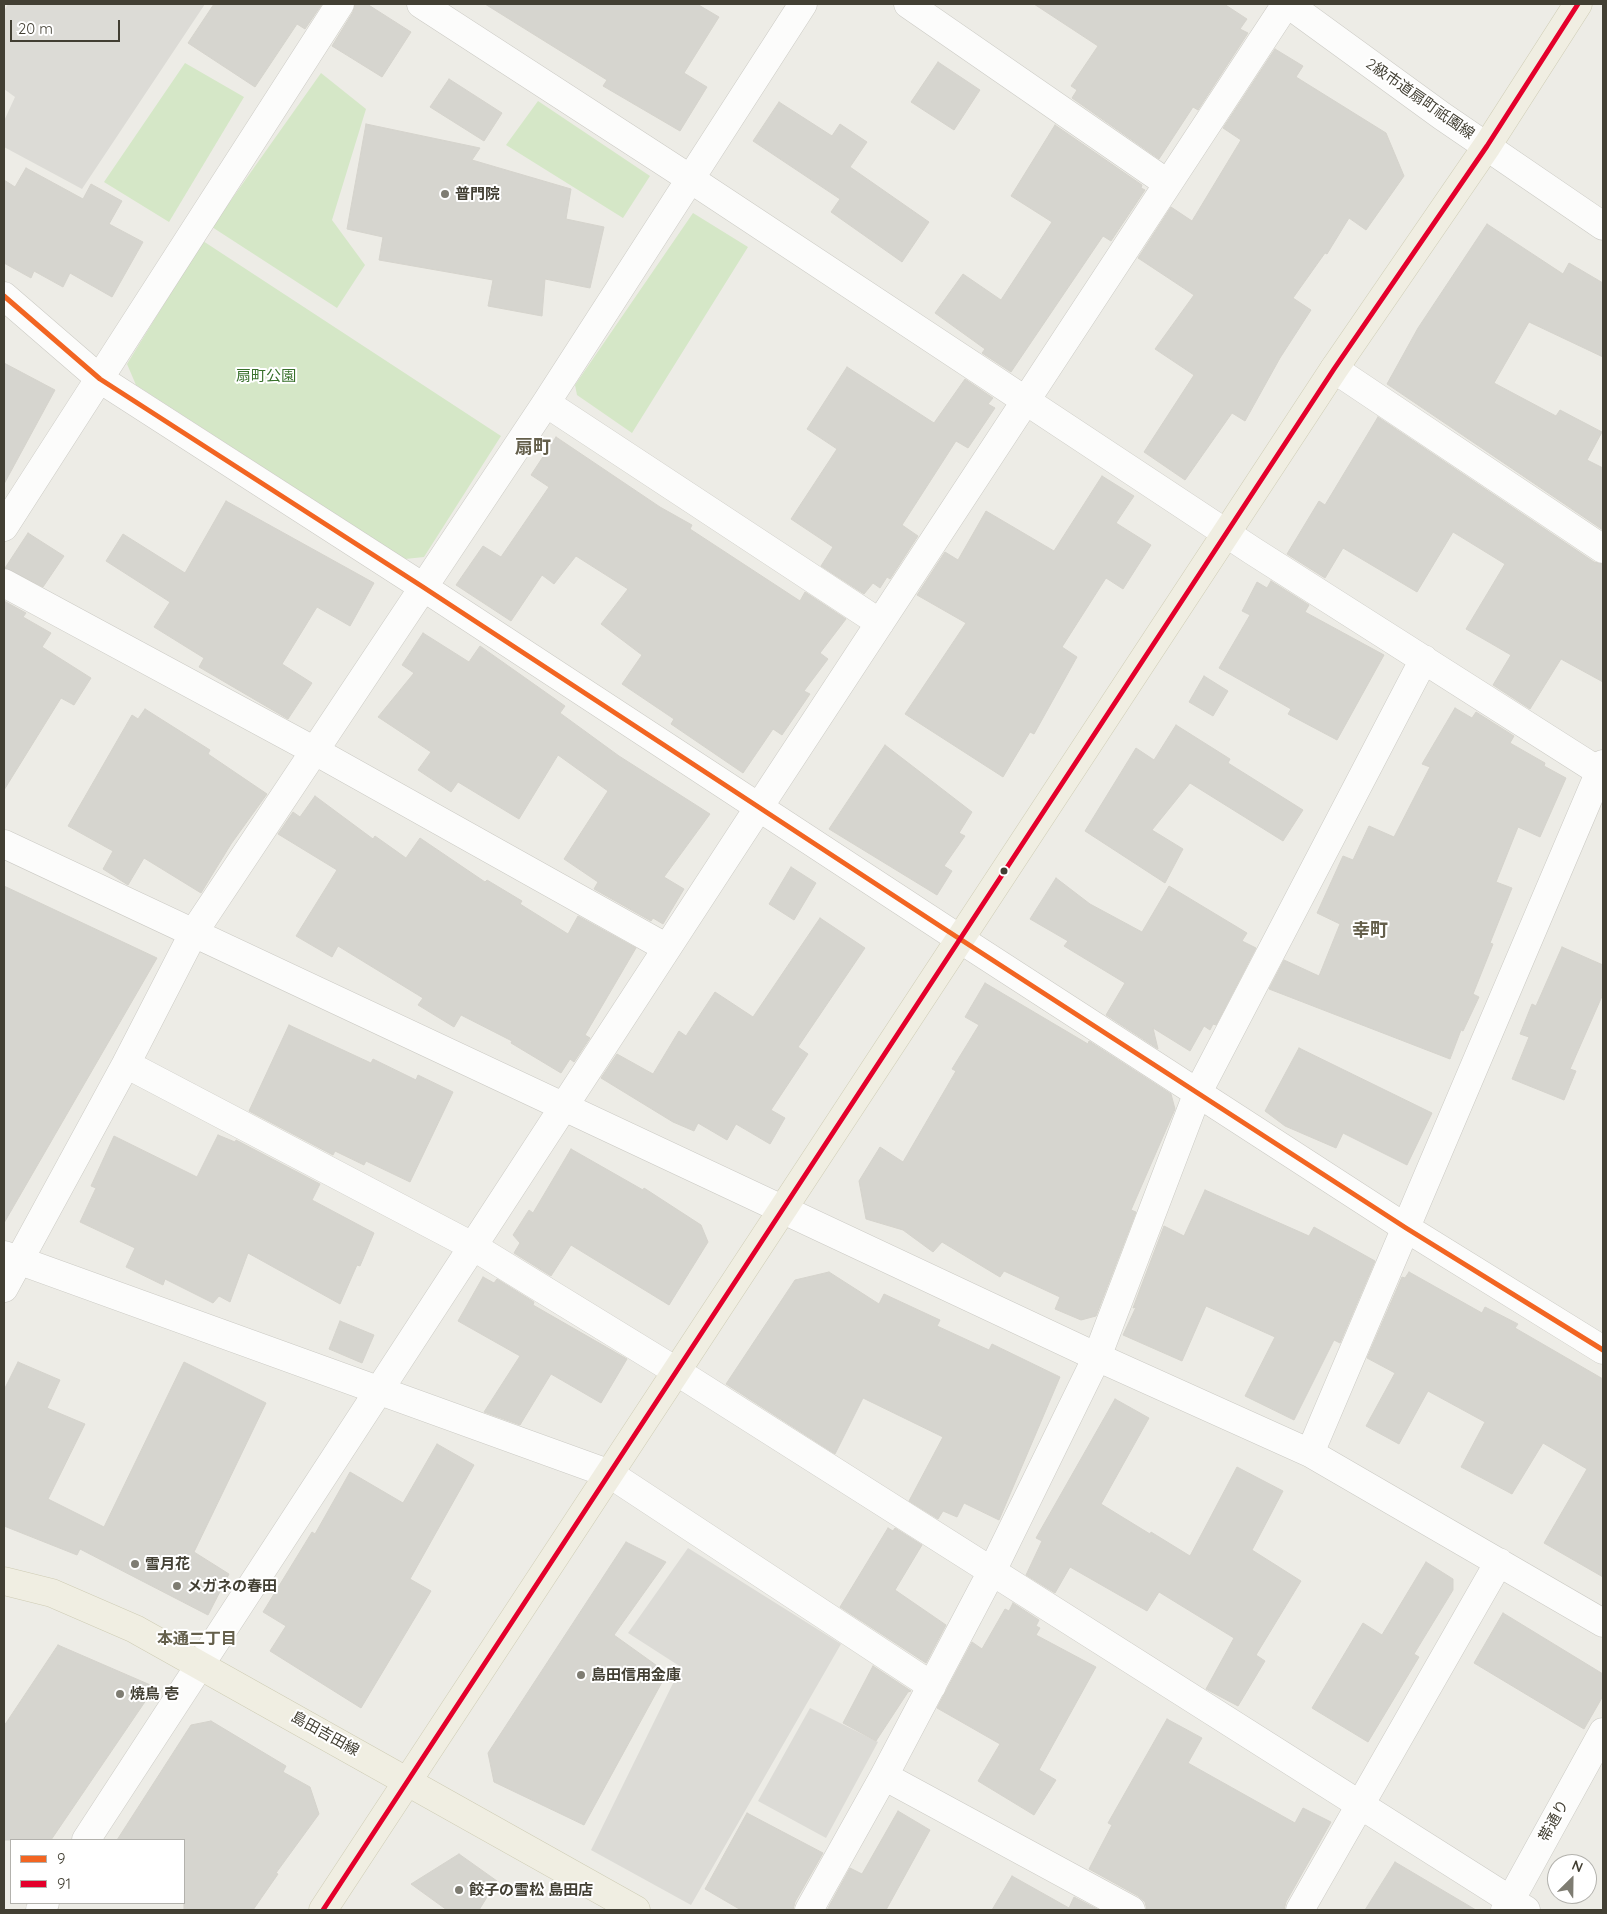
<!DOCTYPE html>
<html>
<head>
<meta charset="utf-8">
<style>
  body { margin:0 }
  #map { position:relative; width:1607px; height:1914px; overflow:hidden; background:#edece6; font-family:Quicksand,sans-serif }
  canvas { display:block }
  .frame { position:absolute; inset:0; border:5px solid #423f33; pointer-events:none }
  .legend { position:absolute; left:10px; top:1839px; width:175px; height:65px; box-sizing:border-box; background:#fff; border:1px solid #b3b2ad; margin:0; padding:6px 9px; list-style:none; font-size:15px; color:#423f33 }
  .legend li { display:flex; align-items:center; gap:10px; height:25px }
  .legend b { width:25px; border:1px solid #b3b2ad }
  .north { position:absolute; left:1547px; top:1854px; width:50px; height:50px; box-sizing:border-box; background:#fff; border:1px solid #b3b2ad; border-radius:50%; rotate:23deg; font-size:14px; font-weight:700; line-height:20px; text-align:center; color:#423f33 }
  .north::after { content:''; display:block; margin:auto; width:18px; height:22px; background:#7e7c72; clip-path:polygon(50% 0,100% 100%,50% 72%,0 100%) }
  .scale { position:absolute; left:10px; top:20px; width:110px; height:22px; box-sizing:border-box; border:2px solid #423f33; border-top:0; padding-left:6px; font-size:15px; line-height:18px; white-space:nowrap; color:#423f33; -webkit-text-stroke:4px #fff; paint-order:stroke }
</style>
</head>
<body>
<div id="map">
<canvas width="1607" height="1914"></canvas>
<div class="frame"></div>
<ul class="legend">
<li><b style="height:6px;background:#f26522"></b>9</li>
<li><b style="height:6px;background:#e4002b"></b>91</li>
</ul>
<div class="north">N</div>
<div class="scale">20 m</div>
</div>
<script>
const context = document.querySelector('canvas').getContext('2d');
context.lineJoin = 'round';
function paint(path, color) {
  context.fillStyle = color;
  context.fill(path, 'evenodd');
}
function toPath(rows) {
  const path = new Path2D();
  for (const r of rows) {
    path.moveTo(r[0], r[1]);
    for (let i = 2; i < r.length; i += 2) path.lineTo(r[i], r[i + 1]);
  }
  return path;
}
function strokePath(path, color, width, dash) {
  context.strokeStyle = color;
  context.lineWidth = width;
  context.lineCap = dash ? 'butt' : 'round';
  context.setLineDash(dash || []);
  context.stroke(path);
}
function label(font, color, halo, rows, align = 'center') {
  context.font = font + ' Quicksand,"Noto Sans JP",sans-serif';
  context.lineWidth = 4;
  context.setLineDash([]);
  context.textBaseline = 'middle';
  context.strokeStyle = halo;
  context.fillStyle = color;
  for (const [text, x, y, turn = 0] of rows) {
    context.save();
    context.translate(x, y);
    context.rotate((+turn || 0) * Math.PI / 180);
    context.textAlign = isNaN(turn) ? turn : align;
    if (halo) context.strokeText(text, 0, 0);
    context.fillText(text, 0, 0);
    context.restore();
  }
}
const green = toPath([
  [185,63,244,97,169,222,104,182],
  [321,73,366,109,332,220,365,265,337,308,212,227],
  [538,101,650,176,623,218,506,145],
  [693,213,748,247,632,433,577,395,575,385],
  [203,241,501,436,424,557,405,559,136,385,127,364]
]);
const parking = toPath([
  [8,4,205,4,82,189,4,147,4,121,15,97,4,89,4,11],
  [688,1548,841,1644,691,1905,591,1850,681,1667,628,1633],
  [810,1708,878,1742,826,1838,758,1801]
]);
const building = toPath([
  [214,4,322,4,305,29,297,24,255,87,188,43,214,4],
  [355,4,367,4,411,32,382,77,332,46,353,12,355,4],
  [485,4,697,4,719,17,684,73,707,87,680,131,603,86,607,80,485,4],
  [1034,4,1224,4,1247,19,1240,29,1248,33,1198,110,1193,107,1159,159,1072,98,1077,90,1071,86,1098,46,1034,4],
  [1275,49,1303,66,1296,77,1386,133,1404,176,1366,230,1349,218,1327,254,1325,253,1293,298,1311,310,1280,358,1245,421,1232,413,1185,480,1144,452,1194,375,1155,349,1194,295,1138,258,1171,207,1192,221,1241,140,1223,128,1275,49],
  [938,62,980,90,954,130,911,102,938,62],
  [449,79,502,113,484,141,430,107,449,79],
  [779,102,832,136,840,124,867,142,850,167,929,222,902,262,831,212,840,199,753,141,779,102],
  [366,124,480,148,472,160,571,189,566,219,604,227,590,288,545,279,542,316,488,306,493,280,379,260,383,237,347,229,366,124],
  [1055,125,1142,185,1141,188,1145,190,1111,241,1103,236,1011,372,982,353,985,349,935,313,963,274,1001,300,1052,222,1011,196,1055,125],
  [26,168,83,199,91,184,122,201,109,224,143,242,112,297,70,273,63,287,34,271,31,278,4,263,4,180,15,187,26,168],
  [1487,224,1563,274,1569,263,1603,283,1603,357,1529,322,1494,383,1556,416,1560,410,1602,432,1587,460,1603,468,1603,530,1387,384,1418,328,1487,224],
  [4,363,55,390,4,484,4,363],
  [847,367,934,423,965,379,993,398,988,404,995,408,968,448,956,441,902,525,918,536,890,579,887,577,880,588,873,583,864,594,821,566,833,547,791,519,837,449,807,429,847,367],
  [1378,417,1594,562,1603,564,1603,682,1561,659,1530,709,1493,685,1511,655,1466,629,1505,564,1453,532,1417,592,1343,548,1325,578,1287,554,1319,501,1325,505,1378,417],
  [556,437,660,507,692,525,690,529,800,601,805,592,846,619,820,653,828,659,804,691,810,694,782,735,773,729,743,773,671,724,674,719,622,684,642,655,601,624,628,589,576,556,554,584,542,575,511,621,456,585,483,546,501,557,549,487,531,475,556,437],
  [1102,476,1134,496,1116,523,1151,545,1123,589,1106,578,1062,647,1077,657,1034,734,1030,732,1003,777,905,714,966,623,917,595,945,552,958,560,986,511,1054,551,1102,476],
  [226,501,374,583,350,626,317,607,282,664,312,683,288,719,199,667,204,658,154,627,170,602,106,561,123,534,185,573,226,501],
  [28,533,64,556,43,587,5,568,28,533],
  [1271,581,1309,605,1305,612,1384,655,1337,740,1288,714,1291,709,1219,668,1250,615,1242,611,1257,582,1267,588,1271,581],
  [4,601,26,613,23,617,51,633,42,647,91,678,74,705,61,698,4,790,4,601],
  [423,633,469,662,480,646,565,706,560,713,619,756,710,814,664,877,684,889,663,924,653,918,651,921,594,889,598,882,564,859,608,791,558,755,519,819,458,782,451,792,418,770,431,752,378,717,414,673,402,665,423,633],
  [1204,676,1228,691,1213,716,1189,702,1204,676],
  [1455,708,1472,718,1476,712,1514,736,1510,743,1545,763,1544,766,1566,778,1540,837,1518,827,1496,882,1512,888,1490,943,1493,944,1473,994,1479,997,1463,1031,1461,1030,1450,1059,1269,989,1284,960,1319,976,1340,924,1317,913,1343,856,1353,860,1369,826,1394,837,1430,767,1422,764,1455,708],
  [145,709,210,750,208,754,267,794,231,844,201,893,144,858,128,885,103,869,113,851,68,826,132,715,138,719,145,709],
  [1176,725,1230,759,1228,763,1303,810,1283,841,1190,783,1152,830,1183,849,1165,883,1085,831,1136,748,1154,760,1176,725],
  [885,745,972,812,959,833,965,836,944,866,952,871,937,895,829,829,885,745],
  [315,796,373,839,375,836,406,858,420,838,485,882,487,880,522,901,520,904,568,934,578,916,636,948,585,1035,590,1038,574,1062,570,1059,561,1073,511,1043,512,1041,461,1015,454,1027,418,1005,423,998,338,946,332,957,296,936,337,870,278,834,293,812,300,817,315,796],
  [791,867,816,883,794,920,769,904,791,867],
  [1056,878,1090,904,1142,932,1169,886,1247,933,1242,941,1256,948,1216,1025,1213,1024,1210,1030,1204,1026,1190,1051,1153,1028,1158,1049,1106,1015,1125,983,1064,946,1068,941,1030,919,1056,878],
  [4,886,157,958,4,1223,4,886],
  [820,918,865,948,798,1047,808,1054,771,1110,785,1118,770,1144,736,1124,727,1140,698,1123,694,1131,673,1122,601,1078,617,1054,653,1074,679,1031,686,1036,715,992,753,1017,820,918],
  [1562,947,1603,965,1603,994,1570,1069,1576,1071,1564,1100,1512,1079,1529,1037,1520,1034,1532,1004,1536,1006,1562,947],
  [985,983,1088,1044,1089,1041,1171,1094,1175,1109,1131,1210,1136,1212,1096,1316,1081,1320,1055,1309,1060,1297,1004,1271,1000,1277,942,1242,933,1252,903,1230,866,1219,859,1181,880,1147,903,1162,956,1071,952,1069,979,1025,965,1017,985,983],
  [289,1025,371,1063,373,1059,416,1080,418,1075,453,1092,410,1182,366,1161,364,1165,335,1151,333,1155,249,1111,289,1025],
  [1299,1048,1432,1113,1407,1165,1343,1133,1336,1148,1285,1126,1265,1111,1299,1048],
  [218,1135,235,1142,236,1140,320,1184,312,1200,374,1233,360,1266,357,1265,340,1304,248,1253,230,1302,219,1296,213,1303,165,1279,163,1285,126,1267,135,1248,80,1222,96,1188,91,1186,114,1136,197,1177,218,1135],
  [571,1149,643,1190,644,1188,701,1225,708,1242,669,1305,571,1245,551,1276,514,1253,520,1243,513,1235,529,1210,533,1213,571,1149],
  [1205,1190,1309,1236,1314,1227,1375,1261,1340,1343,1334,1340,1294,1420,1245,1396,1275,1337,1206,1306,1182,1361,1123,1335,1136,1307,1133,1308,1164,1226,1184,1236,1205,1190],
  [829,1272,879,1304,884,1294,940,1320,937,1326,989,1350,992,1344,1060,1377,999,1520,964,1503,957,1517,943,1511,938,1519,909,1501,943,1437,863,1398,835,1454,726,1384,795,1280,829,1272],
  [1409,1272,1482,1313,1485,1307,1518,1324,1515,1328,1603,1379,1603,1577,1544,1543,1587,1469,1543,1443,1512,1494,1461,1467,1485,1422,1428,1391,1399,1444,1366,1426,1395,1373,1367,1358,1402,1277,1405,1278,1409,1272],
  [483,1277,494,1283,497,1279,534,1302,533,1305,627,1359,601,1403,551,1374,520,1425,484,1412,520,1356,458,1321,483,1277],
  [340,1321,374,1335,362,1363,329,1349,340,1321],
  [18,1362,60,1380,47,1408,85,1424,48,1499,104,1527,184,1362,266,1403,194,1552,229,1574,208,1615,80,1549,77,1555,4,1526,4,1390,18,1362],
  [1115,1399,1149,1418,1101,1504,1150,1534,1151,1532,1190,1556,1237,1467,1283,1491,1252,1550,1301,1581,1256,1655,1265,1661,1238,1706,1206,1689,1234,1638,1159,1592,1147,1611,1070,1567,1055,1593,1026,1575,1042,1541,1036,1538,1115,1399],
  [437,1444,474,1465,410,1579,431,1591,361,1708,270,1651,286,1626,263,1612,312,1532,315,1534,350,1472,403,1503,437,1444],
  [888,1528,893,1531,895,1528,922,1545,895,1590,946,1625,926,1663,840,1607,888,1528],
  [626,1542,666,1562,614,1635,667,1673,584,1825,494,1782,488,1753,626,1542],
  [1426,1562,1453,1579,1453,1590,1414,1654,1419,1657,1368,1742,1312,1708,1363,1623,1382,1635,1426,1562],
  [1013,1603,1039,1620,1036,1626,1040,1628,1036,1635,1096,1667,1039,1770,1056,1780,1034,1815,978,1781,1000,1744,937,1708,972,1642,982,1649,1005,1609,1009,1611,1013,1603],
  [1503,1613,1603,1674,1603,1696,1584,1729,1474,1663,1503,1613],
  [58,1645,155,1687,51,1840,4,1840,4,1726,58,1645],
  [873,1666,911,1691,908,1692,876,1741,843,1723,873,1666],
  [1167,1719,1202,1738,1188,1763,1295,1823,1303,1808,1331,1822,1286,1902,1284,1910,1147,1910,1145,1902,1138,1896,1089,1869,1112,1825,1108,1823,1167,1719],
  [211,1721,286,1766,283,1772,310,1787,319,1814,276,1873,278,1874,253,1910,184,1910,184,1840,117,1840,191,1725,211,1721],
  [898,1811,930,1830,886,1910,827,1910,850,1868,862,1874,898,1811],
  [747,1813,823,1853,795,1902,793,1910,741,1910,705,1889,747,1813],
  [459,1854,497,1881,479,1910,447,1910,411,1884,459,1854],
  [1395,1862,1476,1910,1365,1910,1395,1862],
  [1012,1876,1069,1908,1074,1897,1099,1910,992,1910,1012,1876]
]);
const minor = toPath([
  [421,4,689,178,1253,551,1600,772],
  [908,4,1167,183],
  [1288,4,1442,116,1603,226],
  [4,296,100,379,423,587,943,928,1406,1228,1603,1350],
  [1334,369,1603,549],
  [546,403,880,623],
  [4,527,340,4],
  [4,583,315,751,667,948],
  [4,844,1097,1357,1310,1453,1603,1623],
  [126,1064,474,1247,676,1371,1526,1910],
  [4,1255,610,1474,932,1686],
  [4,1288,126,1064,194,932,546,403,803,4],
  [1310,1453,1603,764],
  [884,1776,1131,1910],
  [86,1840,759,807,1286,4],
  [40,1910,45,1903],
  [809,1910,884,1776,991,1573,1097,1357,1198,1092,1424,659],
  [1300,1910,1499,1562],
  [1505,1910,1603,1732]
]);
const major = toPath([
  [4,1581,52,1593,135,1629,636,1910],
  [323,1910,1334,369,1487,146,1578,4]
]);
const bus1 = toPath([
  [4,296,100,379,423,587,943,928,1406,1228,1603,1350]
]);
const bus2 = toPath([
  [323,1910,1334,369,1487,146,1578,4]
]);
const markers = [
  [445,194,5,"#7e7c72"],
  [1004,871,4.5,"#423f33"],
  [135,1564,5,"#7e7c72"],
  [177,1586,5,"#7e7c72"],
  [581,1675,5,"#7e7c72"],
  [120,1694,5,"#7e7c72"],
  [459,1890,5,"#7e7c72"]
];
const streetNames = [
  ["2級市道扇町祇園線",1420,99,35],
  ["島田吉田線",325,1734,29],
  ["帯通り",1554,1821,-61]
];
const poiNames = [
  ["普門院",455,194],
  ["雪月花",145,1564],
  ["メガネの春田",187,1586],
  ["島田信用金庫",591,1675],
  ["焼鳥 壱",130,1694],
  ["餃子の雪松 島田店",469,1890]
];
const parkNames = [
  ["扇町公園",266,376]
];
const neighbourhoodNames = [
  ["本通二丁目",197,1639]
];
const quarterNames = [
  ["扇町",533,448],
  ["幸町",1370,931]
];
paint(green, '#d5e7c7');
paint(parking, '#dcdbd6');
paint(building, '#d6d5cf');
strokePath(building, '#d5d3cc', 1);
strokePath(minor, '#cbcac4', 29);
strokePath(major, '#ceccb4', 29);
strokePath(minor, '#fcfcfb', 28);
strokePath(major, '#f0eee2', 28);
strokePath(bus1, '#f26522', 5);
strokePath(bus2, '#e4002b', 5);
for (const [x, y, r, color] of markers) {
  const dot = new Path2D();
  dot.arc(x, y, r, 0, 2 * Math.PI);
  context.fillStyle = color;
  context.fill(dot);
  strokePath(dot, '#fff', 2);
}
label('15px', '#423f33', '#fff', streetNames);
label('bold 15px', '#423f33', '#fff', poiNames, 'left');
label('15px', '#38702b', '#fff', parkNames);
label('bold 16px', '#645f4b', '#fff', neighbourhoodNames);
label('bold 18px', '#645f4b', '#fff', quarterNames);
</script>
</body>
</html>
